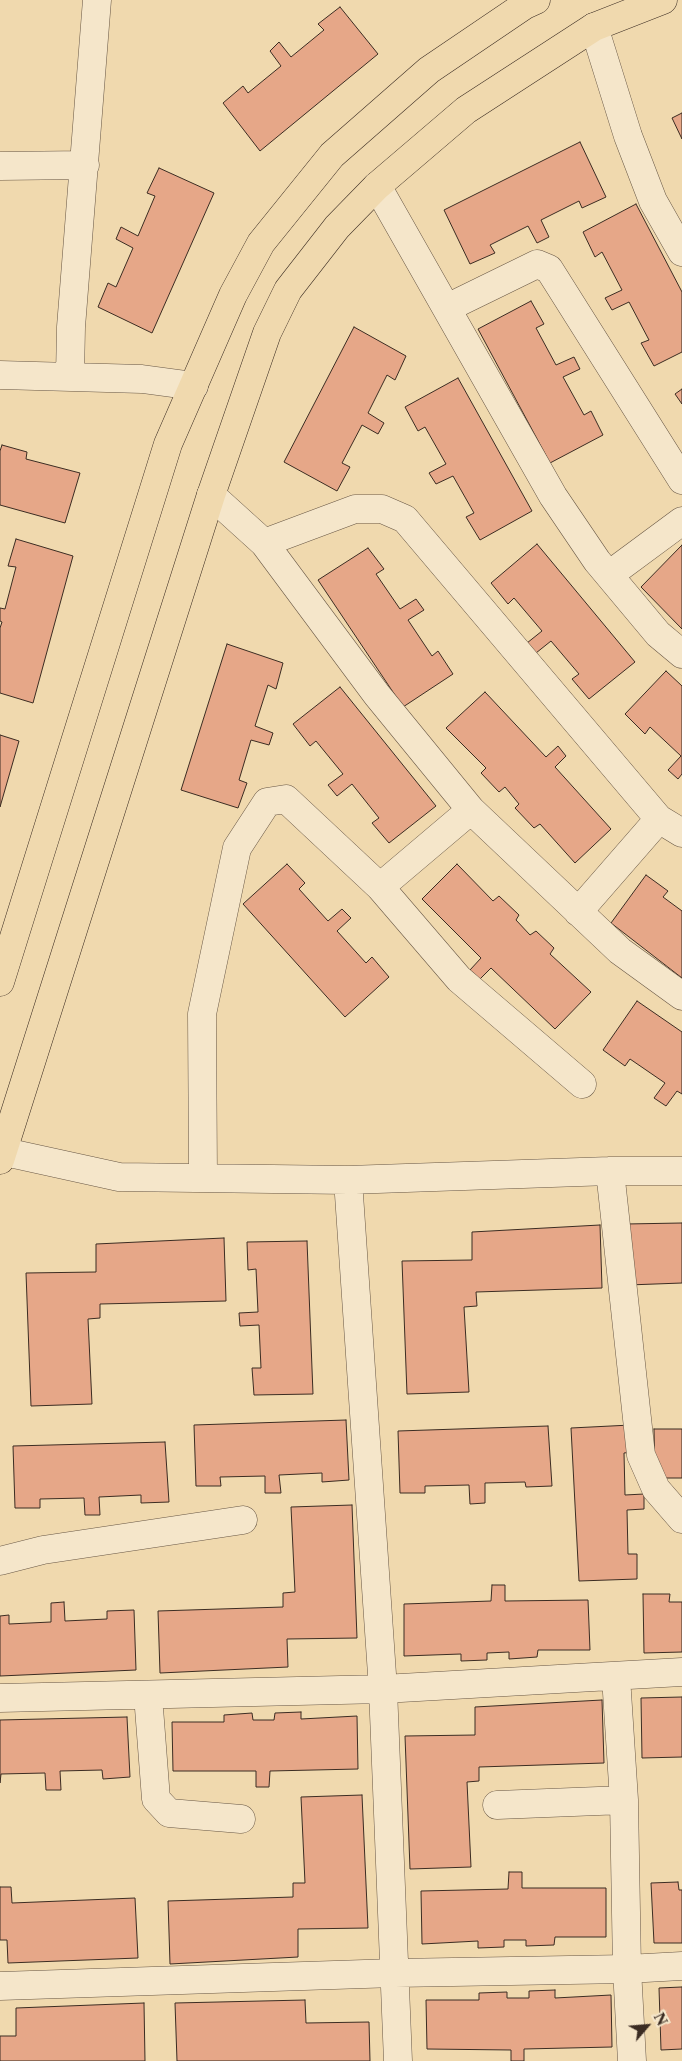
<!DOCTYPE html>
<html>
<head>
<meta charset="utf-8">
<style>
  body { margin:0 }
  #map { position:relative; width:682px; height:2061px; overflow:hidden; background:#f0d9ae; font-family:"Libre Caslon Text",serif }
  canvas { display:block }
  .north { position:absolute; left:622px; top:2001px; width:50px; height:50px; -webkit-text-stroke:4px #f5e6ca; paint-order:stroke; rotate:63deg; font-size:14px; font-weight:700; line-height:20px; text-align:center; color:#3b2c22 }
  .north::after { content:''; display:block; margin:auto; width:18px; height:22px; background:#3b2c22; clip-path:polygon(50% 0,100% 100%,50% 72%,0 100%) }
</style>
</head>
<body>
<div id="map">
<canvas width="682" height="2061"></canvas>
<div class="north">N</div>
</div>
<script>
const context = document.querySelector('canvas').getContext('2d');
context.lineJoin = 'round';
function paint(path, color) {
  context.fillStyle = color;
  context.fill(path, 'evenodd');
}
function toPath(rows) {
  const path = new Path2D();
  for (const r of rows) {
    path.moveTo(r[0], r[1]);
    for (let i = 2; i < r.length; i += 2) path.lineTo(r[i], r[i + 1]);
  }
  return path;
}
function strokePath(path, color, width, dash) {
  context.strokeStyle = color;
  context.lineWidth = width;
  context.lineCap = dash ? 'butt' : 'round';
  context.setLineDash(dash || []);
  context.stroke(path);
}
const building = toPath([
  [340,7,378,54,260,151,223,103,243,86,248,93,281,66,270,51,279,42,291,57,324,30,318,24,340,7],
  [682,113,682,139,672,118,682,113],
  [580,142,606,197,582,208,579,201,541,220,549,237,537,243,528,226,490,245,495,253,470,264,444,210,580,142],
  [159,168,214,193,152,333,98,307,108,283,116,287,133,248,116,239,121,227,138,236,155,196,147,193,159,168],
  [636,204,682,292,682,352,654,366,641,343,649,340,629,302,612,310,605,298,622,290,602,252,595,257,583,232,636,204],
  [531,301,544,324,536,328,556,365,574,357,580,369,563,377,584,415,591,411,603,435,550,463,478,329,531,301],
  [354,327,406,356,395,380,387,375,368,413,384,423,378,434,362,425,342,463,350,467,337,491,284,462,354,327],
  [458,378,532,511,480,540,466,517,474,513,453,476,436,484,429,473,446,464,425,427,418,431,405,407,458,378],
  [682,389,682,404,675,394,682,389],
  [2,445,27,452,26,459,80,473,65,523,0,505,0,451,2,445],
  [16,539,73,556,33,703,0,693,0,628,2,622,0,621,0,608,5,609,16,567,8,566,16,539],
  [537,544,635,662,589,699,572,679,579,674,551,641,536,653,527,643,542,631,514,598,508,604,491,583,537,544],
  [682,545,682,629,641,587,682,545],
  [368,548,384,569,376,574,400,609,416,599,424,610,408,620,432,656,438,651,453,674,403,707,318,580,368,548],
  [227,644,283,663,276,689,268,685,255,726,273,733,269,745,251,740,239,780,247,783,238,808,181,790,227,644],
  [666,671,682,686,682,774,678,779,668,770,681,756,650,727,645,734,625,714,666,671],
  [340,687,436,806,389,843,372,823,379,818,352,784,337,796,328,785,343,774,316,741,310,746,293,724,340,687],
  [485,692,546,757,558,746,566,756,555,767,611,829,575,863,540,824,534,828,515,808,519,804,505,787,499,792,481,773,486,768,446,728,485,692],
  [0,735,19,741,0,807,0,735],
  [287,864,305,883,299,889,328,921,342,909,351,918,337,931,366,963,372,957,389,977,345,1017,243,904,287,864],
  [457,864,493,901,499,896,519,915,516,920,530,935,536,931,554,948,550,954,591,992,555,1029,491,968,480,979,470,970,481,958,422,899,457,864],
  [646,875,668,891,663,897,682,911,682,978,611,923,646,875],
  [637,1001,682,1032,682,1094,677,1091,666,1106,654,1098,665,1083,630,1059,625,1066,603,1050,637,1001],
  [682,1223,682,1283,628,1285,626,1224,682,1223],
  [600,1225,602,1288,476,1292,477,1306,464,1307,469,1392,407,1394,402,1261,472,1260,472,1232,600,1225],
  [224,1238,226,1301,100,1304,100,1318,88,1319,92,1404,31,1406,26,1273,96,1272,96,1244,224,1238],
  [307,1241,313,1394,254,1395,252,1368,261,1368,259,1325,240,1326,239,1313,258,1312,256,1269,248,1270,247,1242,307,1241],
  [346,1420,349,1480,322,1482,322,1473,279,1475,281,1493,265,1493,265,1476,220,1477,221,1486,196,1486,194,1425,346,1420],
  [631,1425,633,1452,624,1453,625,1495,644,1494,644,1509,627,1510,628,1554,637,1554,637,1579,579,1581,571,1428,631,1425],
  [548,1426,552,1486,526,1487,525,1482,485,1483,485,1503,470,1504,469,1485,425,1486,425,1493,400,1493,398,1431,548,1426],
  [654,1429,682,1429,682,1478,655,1478,654,1429],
  [165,1442,169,1502,141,1503,141,1495,99,1497,100,1515,85,1515,84,1498,40,1499,40,1508,15,1508,13,1446,165,1442],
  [352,1505,357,1638,287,1639,288,1667,160,1673,158,1611,283,1607,283,1593,295,1592,291,1507,352,1505],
  [492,1585,505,1585,505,1601,588,1600,590,1650,538,1650,537,1657,509,1659,509,1652,487,1653,487,1660,461,1661,461,1654,404,1656,404,1604,491,1601,492,1585],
  [643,1594,670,1594,669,1602,682,1602,682,1652,644,1653,643,1594],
  [64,1602,65,1621,107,1619,107,1611,134,1610,136,1670,0,1676,0,1616,9,1615,9,1624,51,1622,51,1603,64,1602],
  [682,1697,682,1757,642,1758,641,1698,682,1697],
  [602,1700,604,1763,479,1767,479,1781,467,1782,471,1867,410,1869,405,1736,475,1735,475,1707,602,1700],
  [301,1712,301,1719,357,1716,358,1769,270,1771,269,1787,256,1787,256,1771,173,1771,172,1722,224,1722,224,1715,252,1713,253,1720,274,1720,275,1713,301,1712],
  [127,1717,130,1777,103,1779,102,1770,60,1771,61,1790,46,1790,45,1773,1,1774,0,1783,0,1720,127,1717],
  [362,1795,368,1928,298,1929,298,1957,170,1964,168,1901,293,1897,293,1883,305,1883,301,1797,362,1795],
  [509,1872,522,1872,522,1888,606,1888,606,1937,555,1937,554,1945,526,1946,526,1940,504,1940,504,1947,478,1948,478,1941,422,1944,421,1891,508,1889,509,1872],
  [678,1882,679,1890,682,1890,682,1943,654,1943,651,1883,678,1882],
  [0,1887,11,1887,12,1903,135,1898,138,1958,8,1963,7,1940,0,1940,0,1887],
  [682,1987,682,2049,661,2050,659,1988,682,1987],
  [555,1990,555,1998,611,1995,612,2047,524,2049,524,2061,511,2061,511,2050,427,2049,426,2000,479,2000,479,1993,507,1992,507,1998,529,1998,529,1991,555,1990],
  [305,2000,306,2023,369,2022,370,2061,177,2061,175,2003,305,2000],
  [144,2003,145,2061,0,2061,0,2036,16,2036,16,2008,144,2003]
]);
const minor = toPath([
  [594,27,628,136,653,201,682,252],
  [0,166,85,165],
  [377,186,553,496,597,561,658,634,682,654],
  [447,308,537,264,549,269,682,480],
  [0,375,142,379,194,386],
  [70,376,71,327,97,0],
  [211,495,264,543,377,695,471,810,620,951,682,996],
  [264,543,355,509,382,509,405,519,659,819,682,833],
  [609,575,682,521],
  [380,887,471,810],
  [578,912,659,819],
  [0,1151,119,1177,348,1180,610,1171,682,1171],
  [610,1171,641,1455,656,1489,682,1519],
  [203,1178,202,1014,237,848,267,802,286,799,380,887,459,979,582,1084],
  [348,1180,383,1689,398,2061],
  [0,1561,43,1550,243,1520],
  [616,1677,624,1800,627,1969,632,2061],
  [148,1695,156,1799,169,1813,241,1819],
  [0,1698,383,1689,682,1672],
  [497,1805,624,1800],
  [0,1986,395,1973,627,1969,682,1966]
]);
const major = toPath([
  [0,982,168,444,233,295,261,243,332,155,429,70,525,5,536,0],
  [0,1160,211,495,267,333,288,290,337,227,377,186,466,110,594,27,663,0]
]);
paint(building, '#e6a788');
strokePath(building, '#3b2c22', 1);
strokePath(minor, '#685745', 29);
strokePath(major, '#3b2c22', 29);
strokePath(minor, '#f5e6ca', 28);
strokePath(major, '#f0d9ae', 28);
</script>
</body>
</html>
